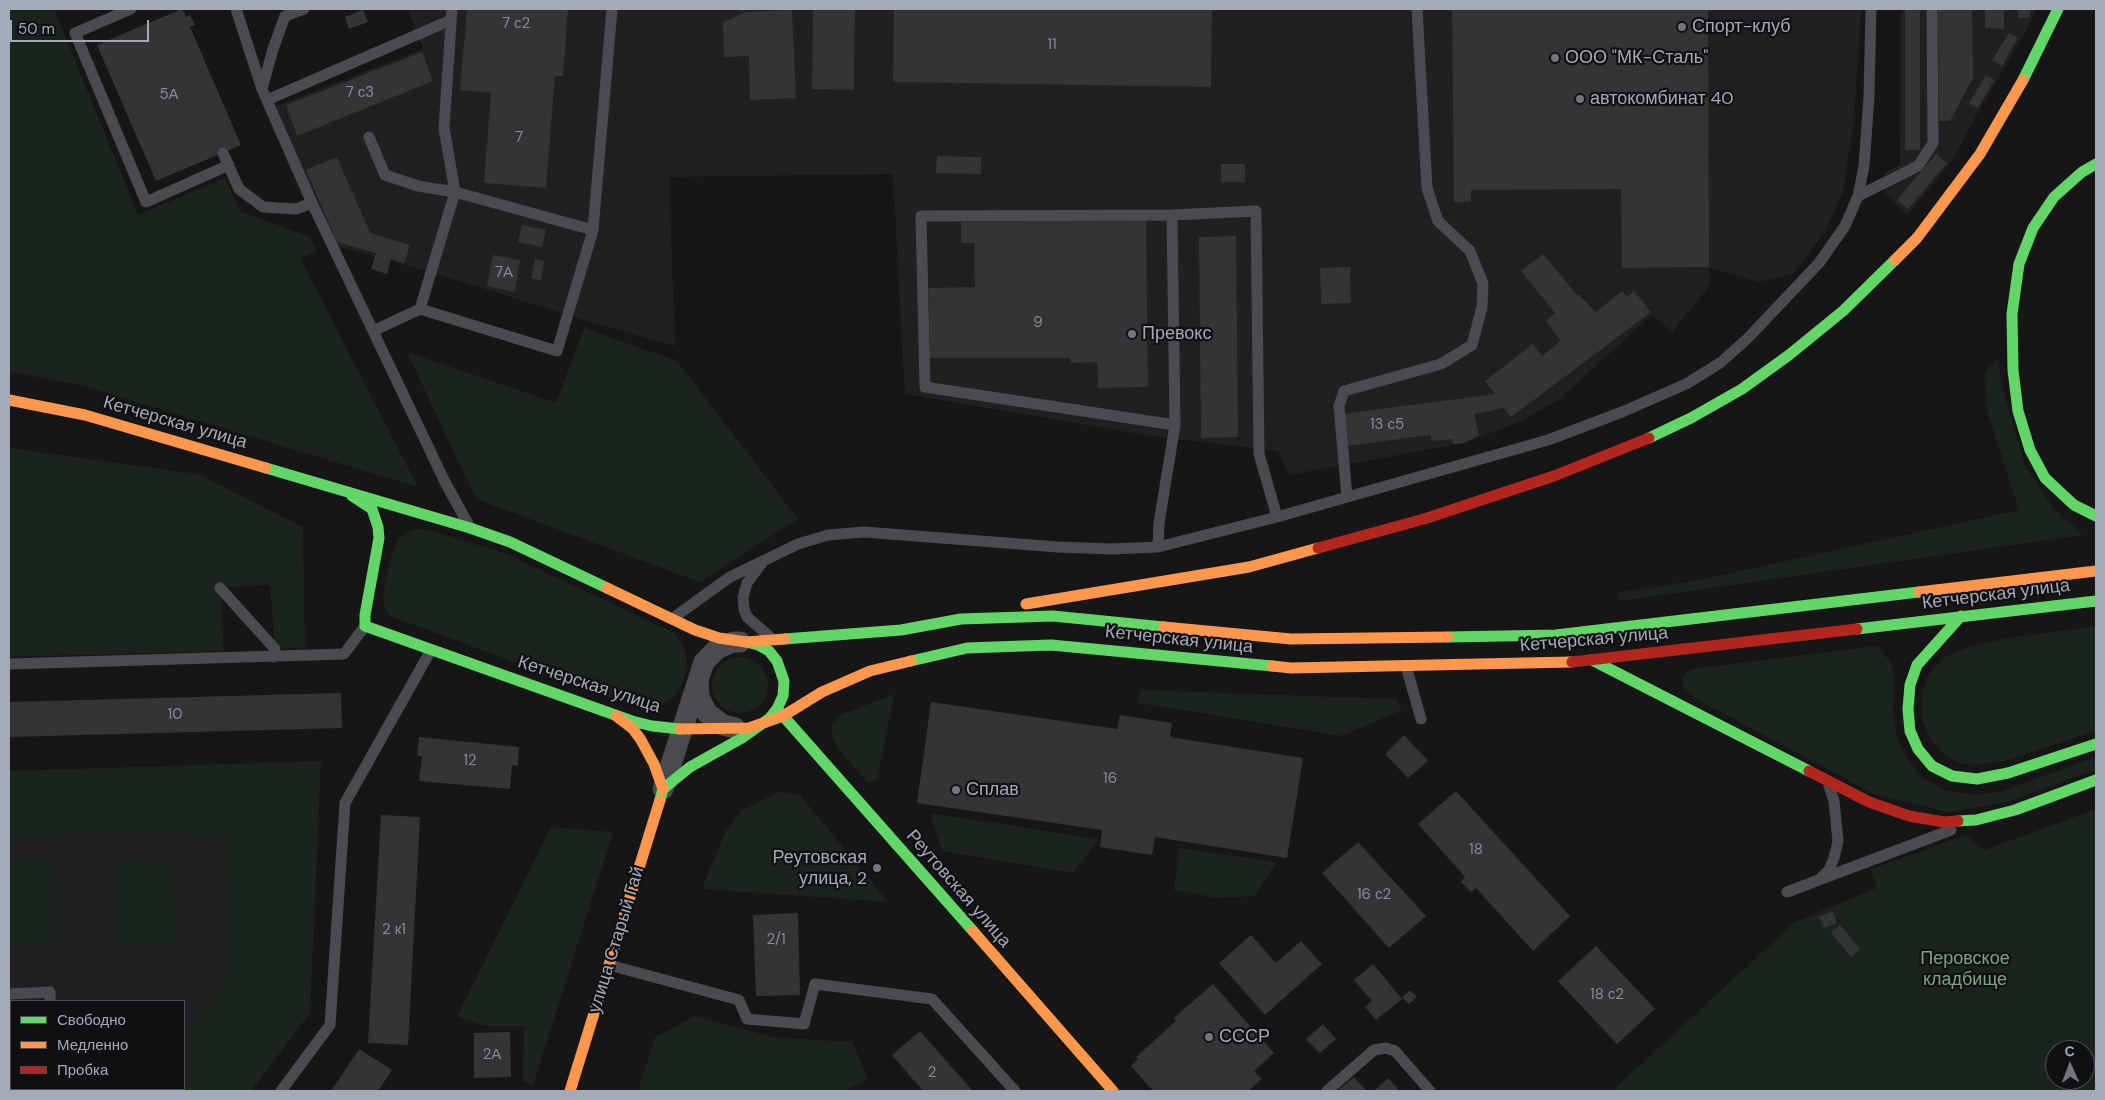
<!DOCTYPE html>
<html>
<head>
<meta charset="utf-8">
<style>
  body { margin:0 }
  #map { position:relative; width:2105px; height:1100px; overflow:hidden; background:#161616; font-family:"DM Sans",sans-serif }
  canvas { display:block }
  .frame { position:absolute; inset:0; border:10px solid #a5aab9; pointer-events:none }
  .legend { position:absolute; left:10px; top:1000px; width:175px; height:90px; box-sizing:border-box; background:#101012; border:1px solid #4c4e55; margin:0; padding:6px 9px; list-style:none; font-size:15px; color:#a5aab9 }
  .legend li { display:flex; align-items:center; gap:10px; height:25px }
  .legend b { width:25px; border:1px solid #4c4e55 }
  .north { position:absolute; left:2045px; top:1040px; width:50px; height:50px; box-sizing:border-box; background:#101012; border:1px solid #4c4e55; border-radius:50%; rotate:358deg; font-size:14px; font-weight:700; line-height:20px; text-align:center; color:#a5aab9 }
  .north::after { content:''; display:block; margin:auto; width:18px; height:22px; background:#737680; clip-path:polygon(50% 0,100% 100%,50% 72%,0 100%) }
  .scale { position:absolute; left:10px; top:20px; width:139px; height:22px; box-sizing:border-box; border:2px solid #a5aab9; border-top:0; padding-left:6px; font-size:15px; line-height:18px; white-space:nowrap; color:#a5aab9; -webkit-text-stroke:4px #101012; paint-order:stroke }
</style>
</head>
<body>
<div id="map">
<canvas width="2105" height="1100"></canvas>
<div class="frame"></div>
<ul class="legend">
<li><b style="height:6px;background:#63d668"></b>Свободно</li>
<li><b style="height:6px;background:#ff974d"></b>Медленно</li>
<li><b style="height:6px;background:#b3261e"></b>Пробка</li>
</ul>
<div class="north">С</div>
<div class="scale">50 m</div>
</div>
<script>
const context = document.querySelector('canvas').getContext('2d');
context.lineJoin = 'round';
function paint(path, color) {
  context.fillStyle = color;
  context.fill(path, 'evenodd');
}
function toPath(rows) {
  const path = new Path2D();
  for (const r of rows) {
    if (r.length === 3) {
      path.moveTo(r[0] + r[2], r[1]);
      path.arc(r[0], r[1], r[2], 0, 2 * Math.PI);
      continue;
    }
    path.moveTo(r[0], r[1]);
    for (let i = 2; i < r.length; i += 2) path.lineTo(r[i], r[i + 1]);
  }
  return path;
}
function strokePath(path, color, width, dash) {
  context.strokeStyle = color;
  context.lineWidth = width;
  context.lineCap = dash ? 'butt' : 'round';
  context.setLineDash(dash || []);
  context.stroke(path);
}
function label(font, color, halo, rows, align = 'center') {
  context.font = font + ' "DM Sans",sans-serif';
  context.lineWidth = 4.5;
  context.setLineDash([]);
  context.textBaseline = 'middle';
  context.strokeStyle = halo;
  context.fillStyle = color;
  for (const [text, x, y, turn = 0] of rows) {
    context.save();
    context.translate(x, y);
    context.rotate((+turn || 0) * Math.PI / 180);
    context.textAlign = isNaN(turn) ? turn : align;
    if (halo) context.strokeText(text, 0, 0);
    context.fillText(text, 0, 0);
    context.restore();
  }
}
const built = toPath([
  [408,9,1861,9,1854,120,1843,191,1825,232,1793,274,1759,282,1709,268,1711,284,1672,332,1652,315,1557,401,1519,422,1464,443,1289,475,1278,451,1151,436,905,394,893,174,669,177,675,346,587,321,431,272,333,245,276,106,423,49],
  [1901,9,2036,9,2033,18,1976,116,1951,163,1907,215,1884,192,1885,172,1900,165],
  [225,836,228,976,184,1037,184,1001,11,1001,11,1089,146,1089,144,1091,9,1091,9,841]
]);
const green = toPath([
  [9,9,54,9,138,215,225,178,241,212,308,236,317,252,300,258,418,487,77,384,9,372],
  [584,328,677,361,798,519,700,582,476,499,407,352,556,403],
  [1998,358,2002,387,2025,465,2052,506,2083,535,1620,601,1616,593,1704,579,2019,510,1987,410,1985,372],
  [9,448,198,474,303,527,305,648,275,649,270,585,220,588,224,651,9,657],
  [417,529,433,531,507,554,674,633,682,644,687,659,686,672,681,688,669,700,652,708,641,709,393,617,386,611,383,599,385,583,392,554,399,538,410,531],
  [2096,626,2096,731,2004,761,1974,765,1958,763,1942,752,1929,737,1922,718,1922,693,1930,672,1945,657,1968,647,2008,638],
  [1877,646,1892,664,1894,681,1893,713,1898,740,1907,758,1922,777,1945,790,1973,795,1999,792,2096,757,2096,769,2008,802,1948,812,1874,794,1698,700,1684,688,1682,678,1691,669],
  [740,685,28],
  [1141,690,1396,699,1402,710,1342,736,1138,703],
  [894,694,877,780,868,783,837,747,832,737,831,725,838,716],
  [321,761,310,1013,251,1091,144,1091,146,1089,184,1089,184,1037,228,976,225,837,9,841,9,771],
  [781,791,801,796,888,902,702,889,725,832,741,811],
  [2096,809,2096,1091,1612,1091,1795,922,1877,888,1871,869,1966,835,1985,850],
  [2055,1050,2085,1050,2085,1080,2055,1080],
  [930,813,1099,839,1073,873,942,851],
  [551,827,613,832,533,1085,523,1081,524,1026,485,1026,457,1017],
  [1179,848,1276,862,1255,896,1218,898,1174,890],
  [175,858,177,945,116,946,115,859],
  [53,859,55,950,9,952,9,860],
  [695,1016,772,1037,852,1042,868,1079,844,1091,638,1091,655,1037]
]);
const building = toPath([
  [182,9,186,17,190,15,195,25,190,27,241,145,156,181,97,45],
  [467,9,568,9,563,76,555,76,546,188,484,183,491,93,460,90],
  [813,9,855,9,854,90,812,89],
  [894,9,1212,9,1211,87,893,82],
  [1452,9,1708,9,1709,267,1622,268,1621,189,1471,190,1471,202,1454,202],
  [1905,9,1920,9,1920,150,1905,150],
  [1938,9,1972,9,1973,78,1950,121,1939,121],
  [1985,9,2004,9,2004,29,1985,28],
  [2018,9,2030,9,2030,18,2018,18],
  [363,10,368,22,349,29,345,17],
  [792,10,796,98,750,100,749,56,724,57,723,22,746,12],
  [2009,33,2018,38,2002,66,1992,60],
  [422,52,433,81,297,136,286,105],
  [1986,75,1994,80,1978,108,1969,103],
  [1936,154,1947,163,1908,209,1897,200],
  [937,156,981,157,981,174,936,173],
  [337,157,370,233,410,245,404,263,391,259,387,274,371,269,376,253,337,242,306,170],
  [1221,164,1245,164,1245,182,1221,182],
  [1146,220,1148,387,1098,388,1097,362,1071,363,1070,358,930,358,929,288,975,287,974,243,961,243,961,222],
  [522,225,546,230,542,247,518,242],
  [1236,236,1238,437,1201,438,1199,237],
  [1543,254,1577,295,1578,294,1596,312,1622,291,1627,297,1634,291,1651,312,1511,417,1504,408,1474,414,1479,436,1464,443,1453,444,1452,439,1432,441,1430,435,1347,446,1343,414,1495,394,1485,381,1533,344,1542,356,1561,341,1546,321,1555,313,1521,271],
  [493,255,520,260,515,292,487,286],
  [535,259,544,261,541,280,531,278],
  [1350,267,1351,303,1321,304,1320,268],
  [341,693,342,728,9,737,9,702],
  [931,702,1117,729,1120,715,1172,723,1170,737,1303,758,1287,858,1155,837,1152,855,1100,847,1102,830,917,803],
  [1404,735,1428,761,1408,778,1385,754],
  [419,737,519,747,518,766,512,765,510,789,419,781,422,756,417,756],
  [1456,791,1570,916,1533,951,1476,888,1471,892,1461,882,1465,877,1418,824],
  [381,815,420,817,408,1045,368,1043],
  [1358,842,1426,916,1389,948,1322,873],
  [1832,911,1837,923,1824,928,1819,917],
  [798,913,800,995,756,996,753,915],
  [1840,925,1860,949,1851,957,1831,933],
  [1251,935,1276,963,1301,941,1322,964,1265,1015,1219,963],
  [1596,946,1655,1009,1617,1044,1558,981],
  [1373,964,1402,999,1376,1020,1365,1007,1372,1001,1354,980],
  [1213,984,1274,1053,1254,1071,1262,1079,1248,1091,1153,1091,1131,1066,1138,1059,1136,1057,1176,1021,1174,1018],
  [1410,990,1417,997,1409,1004,1402,997],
  [9,1013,11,1013,11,1046,9,1046],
  [1323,1024,1336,1039,1320,1053,1306,1039],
  [920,1031,941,1055,973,1091,923,1091,892,1055],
  [510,1032,511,1077,474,1078,474,1033],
  [359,1049,392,1070,378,1091,331,1091],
  [1354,1077,1367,1091,1337,1091],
  [1388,1078,1400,1091,1374,1091]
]);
const lane = toPath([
  [131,9,75,33,146,202,229,165],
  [236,9,262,89,312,203,445,482,468,524],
  [262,89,273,49,285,16,304,9],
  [267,100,451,20],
  [369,137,385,175,418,186,455,192,444,128,452,9],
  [223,153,239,189,263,207,296,209,312,203],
  [1858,196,1918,166,1933,143,1932,9],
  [1172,215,1256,211,1259,454,1277,517],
  [420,309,557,351,593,230],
  [373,331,420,309,455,192,593,230,612,9],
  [1347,497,1339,406,1344,391,1441,364,1472,345,1482,307,1483,284,1470,251,1438,221,1427,188,1417,9],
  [1158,547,1159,523,1175,425,1172,215,921,216,925,387,1175,425],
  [762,563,747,583,743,597,744,609,747,617,769,636],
  [220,588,275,649,274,657],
  [673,618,730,577,798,544,828,535,864,532,1058,547,1111,549,1158,547,1277,517,1548,440,1622,412,1686,384,1720,363,1747,339,1819,263,1845,226,1858,196,1864,166,1869,97,1871,9],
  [9,664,344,654,365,626],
  [1406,666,1421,719],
  [1821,878,1829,870,1834,858,1838,841,1834,801,1829,786],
  [1787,892,1951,830],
  [609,965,739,1000,747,1019,804,1024,815,984,932,999,1015,1091],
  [9,994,50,992,50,1001],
  [52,1089,52,1091],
  [281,1091,330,1025,345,803,431,650],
  [1327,1091,1374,1050,1386,1048,1395,1051,1430,1091]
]);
const street = toPath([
  [698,681,699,697,707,713,723,725,735,728],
  [663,789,704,662,717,649,733,642,740,642]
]);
const fast = toPath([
  [2023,80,2058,9],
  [2096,164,2082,172,2054,197,2033,228,2019,264,2012,314,2013,370,2018,411,2030,450,2045,478,2074,505,2096,516],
  [1649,438,1691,418,1742,389,1789,355,1843,311,1895,260],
  [266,468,470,528,510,542,607,588],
  [352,496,372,509,378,527,379,538,365,615,365,626,632,721,652,726,680,729],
  [1961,616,1917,665,1910,685,1908,709,1910,731,1918,749,1932,766,1952,776,1977,779,2008,773,2096,744],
  [1857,629,2096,601],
  [1448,637,1556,635,1919,592],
  [785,639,901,630,961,619,1053,616,1164,627],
  [1592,660,1809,771],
  [911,661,967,648,1051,645,1272,666],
  [777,709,973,931],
  [660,800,663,789,690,767,742,738,770,718,777,709,783,696,784,681,777,661,769,651,758,645,746,642],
  [1958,821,1976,820,2015,810,2096,780]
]);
const slow = toPath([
  [1895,260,1917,238,1980,154,2023,80],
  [9,400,85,415,266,468],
  [607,588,695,630,719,638,746,642,785,639],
  [1919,592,2096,571],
  [1026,604,1249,567,1318,548],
  [1164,627,1291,639,1448,637],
  [1272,666,1291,668,1572,662],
  [616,716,633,729,641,740,654,764,663,789],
  [680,729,749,728,783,716,822,692,870,671,911,661],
  [973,931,1113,1091],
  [570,1091,660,800]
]);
const jam = toPath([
  [1318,548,1424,519,1554,476,1649,438],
  [1572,662,1857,629],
  [1809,771,1869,802,1909,816,1944,822,1958,821]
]);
const markers = [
  [1682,27,5,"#737680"],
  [1555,58,5,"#737680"],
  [1580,99,5,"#737680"],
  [1132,334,5,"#737680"],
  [956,790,5,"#737680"],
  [877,868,5,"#737680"],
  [1209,1037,5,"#737680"]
];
const numberNames = [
  ["7 с2",516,24],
  ["11",1052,45],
  ["7 с3",360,93],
  ["5А",169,95],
  ["7",519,138],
  ["7А",504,273],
  ["9",1038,323],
  ["13 с5",1387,425],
  ["10",175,715],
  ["12",470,761],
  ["16",1110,779],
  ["18",1476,850],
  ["16 с2",1374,895],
  ["2 к1",394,930],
  ["2/1",776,940],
  ["18 с2",1607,995],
  ["2А",492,1055],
  ["2",932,1073]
];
const poiNames = [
  ["Спорт-клуб",1692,27],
  ["ООО \"МК-Сталь\"",1565,58],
  ["автокомбинат 40",1590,99],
  ["Превокс",1142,334],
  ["Сплав",966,790],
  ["Реутовская",867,858,"right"],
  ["улица, 2",867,879,"right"],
  ["СССР",1219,1037]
];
const streetNames = [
  ["Кетчерская улица",175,423,16],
  ["Кетчерская улица",1996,595,-7],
  ["Кетчерская улица",1179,640,6],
  ["Кетчерская улица",1594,640,-5],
  ["Кетчерская улица",589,685,18],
  ["Реутовская улица",958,889,49],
  ["улица Старый Гай",617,940,-73]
];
const parkNames = [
  ["Перовское",1965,959],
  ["кладбище",1965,980]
];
paint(built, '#202022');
paint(green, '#1b231d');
paint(building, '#333436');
strokePath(lane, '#494b4f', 11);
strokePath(street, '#494b4f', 21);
strokePath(fast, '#63d668', 11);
strokePath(slow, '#ff974d', 11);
strokePath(jam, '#b3261e', 11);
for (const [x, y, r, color] of markers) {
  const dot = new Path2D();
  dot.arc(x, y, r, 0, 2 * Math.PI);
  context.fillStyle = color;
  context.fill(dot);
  strokePath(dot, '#101012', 2);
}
label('15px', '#888c98', null, numberNames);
label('18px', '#a5aab9', '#101012', poiNames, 'left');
label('18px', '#a5aab9', '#101012', streetNames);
label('18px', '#7aa67e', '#101012', parkNames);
</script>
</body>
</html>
